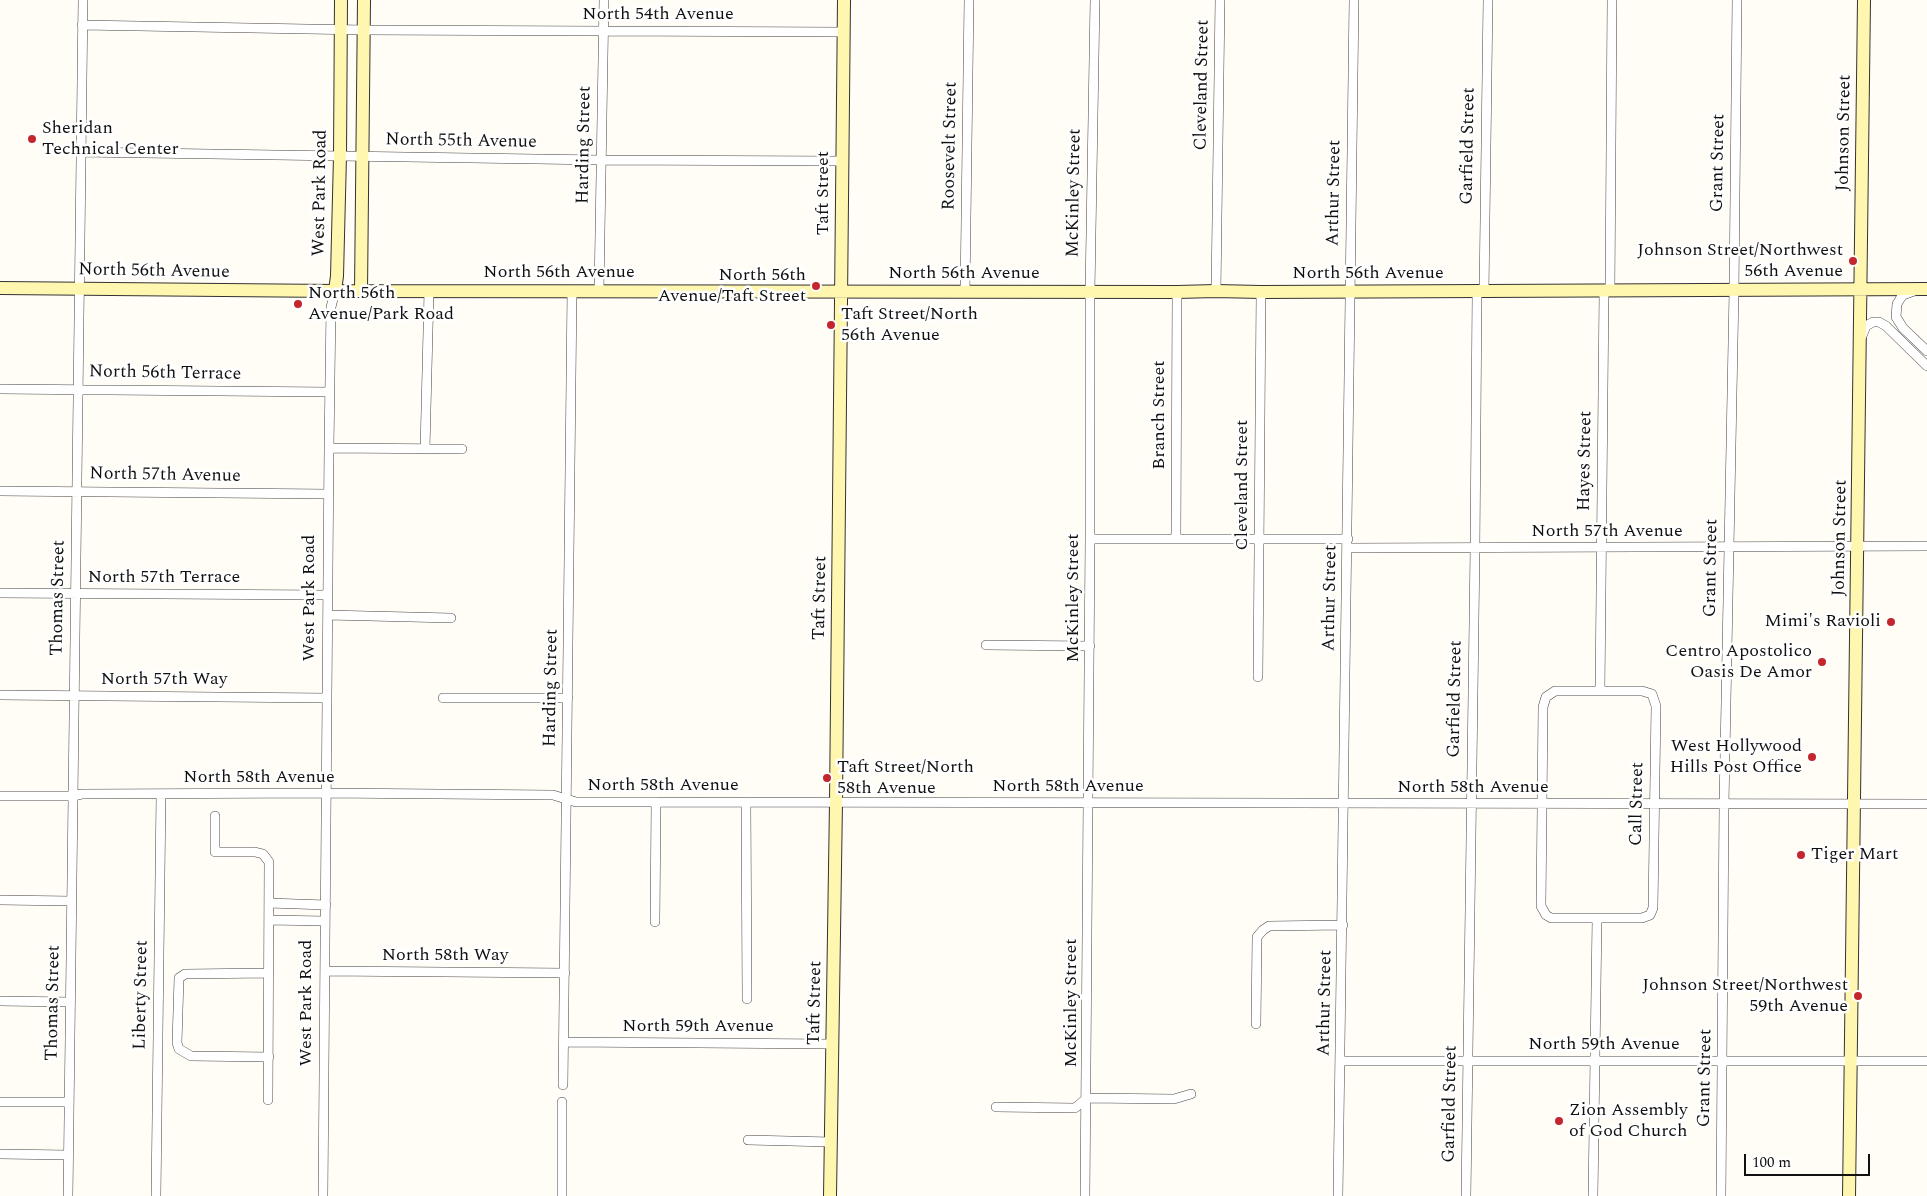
<!DOCTYPE html>
<html>
<head>
<meta charset="utf-8">
<style>
  body { margin:0 }
  #map { position:relative; width:1927px; height:1196px; overflow:hidden; background:#fffdf5; font-family:Spectral,serif }
  canvas { display:block }
  .scale { position:absolute; left:1744px; top:1154px; width:126px; height:22px; box-sizing:border-box; border:2px solid #111; border-top:0; padding-left:6px; font-size:15px; line-height:18px; white-space:nowrap; color:#111; -webkit-text-stroke:4px #fff; paint-order:stroke }
</style>
</head>
<body>
<div id="map">
<canvas width="1927" height="1196"></canvas>
<div class="scale">100 m</div>
</div>
<script>
const context = document.querySelector('canvas').getContext('2d');
context.lineJoin = 'round';
function toPath(rows) {
  const path = new Path2D();
  for (const r of rows) {
    path.moveTo(r[0], r[1]);
    for (let i = 2; i < r.length; i += 2) path.lineTo(r[i], r[i + 1]);
  }
  return path;
}
function strokePath(path, color, width, dash) {
  context.strokeStyle = color;
  context.lineWidth = width;
  context.lineCap = dash ? 'butt' : 'round';
  context.setLineDash(dash || []);
  context.stroke(path);
}
function label(font, color, halo, rows, align = 'center') {
  context.font = font + ' Spectral,serif';
  context.lineWidth = 5;
  context.setLineDash([]);
  context.textBaseline = 'middle';
  context.strokeStyle = halo;
  context.fillStyle = color;
  for (const [text, x, y, turn = 0] of rows) {
    context.save();
    context.translate(x, y);
    context.rotate((+turn || 0) * Math.PI / 180);
    context.textAlign = isNaN(turn) ? turn : align;
    if (halo) context.strokeText(text, 0, 0);
    context.fillText(text, 0, 0);
    context.restore();
  }
}
const street = toPath([
  [82,25,364,30,844,32],
  [81,152,601,160,841,161],
  [599,291,604,0],
  [1216,291,1220,0],
  [1610,291,1612,0],
  [1914,291,1903,295,1900,299,1897,304,1896,317,1903,328,1927,351],
  [965,292,969,0],
  [1484,292,1488,0],
  [1862,336,1866,326,1873,322,1879,322,1886,326,1927,366],
  [0,389,330,392],
  [329,448,462,449],
  [425,449,429,291],
  [0,491,329,494],
  [1090,539,1348,539],
  [1176,539,1177,292],
  [1347,548,1927,546],
  [0,593,328,595],
  [328,615,451,618],
  [986,645,1090,646],
  [1258,677,1261,292],
  [1555,691,1642,691,1652,694,1656,706,1653,908,1650,915,1642,918,1551,918,1546,915,1541,906,1543,707,1546,697,1555,691],
  [1600,691,1604,291],
  [0,695,327,698],
  [443,698,568,698],
  [0,796,73,796,82,794,326,793,553,795,576,802,656,802,1927,804],
  [746,802,747,999],
  [215,816,215,852,255,852,263,854,269,862,268,1100],
  [0,900,71,901],
  [269,903,326,905],
  [269,920,325,921],
  [655,922,656,802],
  [325,971,565,973],
  [0,1001,70,1002],
  [1256,1024,1257,937,1263,930,1269,926,1343,925],
  [564,1042,832,1044],
  [269,1057,191,1056,179,1049,177,1043,179,978,185,974,269,973],
  [1341,1061,1927,1061],
  [563,1085,572,291],
  [0,1102,69,1102],
  [996,1107,1075,1108,1087,1098,1174,1099,1191,1094],
  [748,1140,831,1142],
  [0,1154,68,1155],
  [68,1196,83,0],
  [156,1196,161,795],
  [323,1196,329,448,331,307,335,291],
  [562,1196,562,1102],
  [1085,1196,1090,539,1090,291,1095,0],
  [1338,1196,1354,0],
  [1466,1196,1475,549,1477,292],
  [1593,1196,1597,919],
  [1721,1196,1724,804,1734,291,1737,0]
]);
const secondary = toPath([
  [0,288,335,291,1177,292,1216,291,1261,292,1927,289],
  [335,291,337,276,340,156,341,0],
  [361,291,364,0],
  [830,1196,836,802,844,0],
  [1849,1196,1864,0]
]);
const markers = [
  [32,139,5,"#c4262e"],
  [1853,261,5,"#c4262e"],
  [816,286,5,"#c4262e"],
  [298,304,5,"#c4262e"],
  [831,325,5,"#c4262e"],
  [1891,622,5,"#c4262e"],
  [1822,662,5,"#c4262e"],
  [1812,757,5,"#c4262e"],
  [827,778,5,"#c4262e"],
  [1801,855,5,"#c4262e"],
  [1858,996,5,"#c4262e"],
  [1559,1121,5,"#c4262e"]
];
const streetNames = [
  ["North 54th Avenue",658,15],
  ["Cleveland Street",1203,85,-89],
  ["Johnson Street",1845,133,-89],
  ["North 55th Avenue",461,142,1],
  ["Harding Street",585,145,-89],
  ["Roosevelt Street",951,146,-89],
  ["Garfield Street",1469,146,-89],
  ["Grant Street",1719,163,-89],
  ["West Park Road",321,193,-89],
  ["Taft Street",824,193,-90],
  ["McKinley Street",1075,193,-89],
  ["Arthur Street",1335,193,-89],
  ["North 56th Avenue",154,272,1],
  ["North 56th Avenue",559,273],
  ["North 56th Avenue",964,274],
  ["North 56th Avenue",1368,274],
  ["North 56th Terrace",165,374,1],
  ["Branch Street",1160,415,-90],
  ["Hayes Street",1586,461,-89],
  ["North 57th Avenue",165,476,1],
  ["Cleveland Street",1243,485,-90],
  ["North 57th Avenue",1607,532],
  ["Johnson Street",1841,538,-89],
  ["Grant Street",1712,568,-89],
  ["North 57th Terrace",164,578],
  ["Thomas Street",59,598,-89],
  ["West Park Road",310,598,-90],
  ["Taft Street",821,598,-89],
  ["McKinley Street",1074,598,-90],
  ["Arthur Street",1331,598,-89],
  ["North 57th Way",164,680],
  ["Harding Street",552,688,-89],
  ["Garfield Street",1456,699,-89],
  ["North 58th Avenue",259,778],
  ["North 58th Avenue",663,786],
  ["North 58th Avenue",1068,787],
  ["North 58th Avenue",1473,788],
  ["Call Street",1638,804,-89],
  ["North 58th Way",445,956],
  ["Liberty Street",142,995,-89],
  ["Thomas Street",54,1003,-89],
  ["West Park Road",307,1003,-90],
  ["Taft Street",816,1003,-89],
  ["McKinley Street",1072,1003,-90],
  ["Arthur Street",1326,1003,-89],
  ["North 59th Avenue",698,1027],
  ["North 59th Avenue",1604,1045],
  ["Grant Street",1706,1078,-89],
  ["Garfield Street",1451,1104,-89]
];
const poiNames = [
  ["Sheridan",42,129],
  ["Technical Center",42,150],
  ["Johnson Street/Northwest",1843,251,"right"],
  ["56th Avenue",1843,272,"right"],
  ["North 56th",806,276,"right"],
  ["Avenue/Taft Street",806,297,"right"],
  ["North 56th",308,294],
  ["Avenue/Park Road",308,315],
  ["Taft Street/North",841,315],
  ["56th Avenue",841,336],
  ["Mimi's Ravioli",1881,622,"right"],
  ["Centro Apostolico",1812,652,"right"],
  ["Oasis De Amor",1812,673,"right"],
  ["West Hollywood",1802,747,"right"],
  ["Hills Post Office",1802,768,"right"],
  ["Taft Street/North",837,768],
  ["58th Avenue",837,789],
  ["Tiger Mart",1811,855],
  ["Johnson Street/Northwest",1848,986,"right"],
  ["59th Avenue",1848,1007,"right"],
  ["Zion Assembly",1569,1111],
  ["of God Church",1569,1132]
];
strokePath(street, '#444', 10);
strokePath(secondary, '#333', 14);
strokePath(street, '#fff', 9);
strokePath(secondary, '#fff6b0', 12);
for (const [x, y, r, color] of markers) {
  const dot = new Path2D();
  dot.arc(x, y, r, 0, 2 * Math.PI);
  context.fillStyle = color;
  context.fill(dot);
  strokePath(dot, '#fff', 2);
}
label('18px', '#111', '#fff', streetNames);
label('18px', '#111', '#fff', poiNames, 'left');
</script>
</body>
</html>
